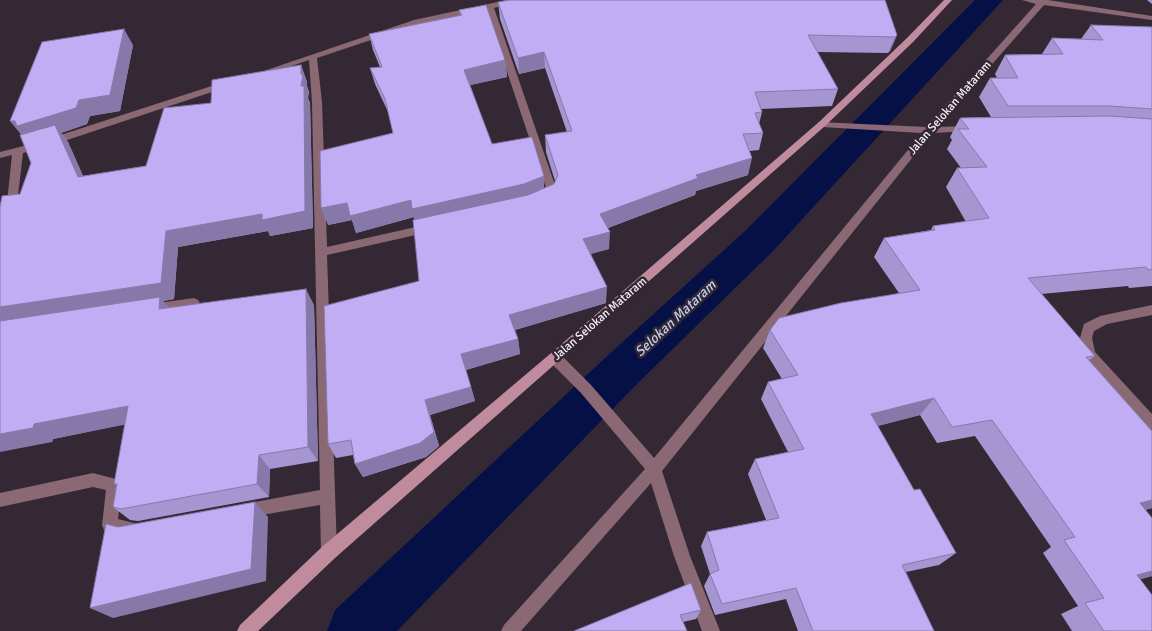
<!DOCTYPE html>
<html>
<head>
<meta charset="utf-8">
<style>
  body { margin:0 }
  canvas { display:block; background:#342834 }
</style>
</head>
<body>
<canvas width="1152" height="631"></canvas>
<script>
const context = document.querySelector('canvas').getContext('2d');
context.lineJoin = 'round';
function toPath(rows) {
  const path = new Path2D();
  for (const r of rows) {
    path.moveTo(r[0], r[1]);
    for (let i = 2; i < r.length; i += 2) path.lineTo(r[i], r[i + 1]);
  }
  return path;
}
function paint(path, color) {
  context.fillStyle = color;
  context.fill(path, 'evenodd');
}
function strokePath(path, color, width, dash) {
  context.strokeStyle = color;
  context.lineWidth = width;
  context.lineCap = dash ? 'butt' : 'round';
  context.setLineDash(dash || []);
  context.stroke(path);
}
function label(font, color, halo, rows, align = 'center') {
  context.font = font + ' Signika,sans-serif';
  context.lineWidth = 5;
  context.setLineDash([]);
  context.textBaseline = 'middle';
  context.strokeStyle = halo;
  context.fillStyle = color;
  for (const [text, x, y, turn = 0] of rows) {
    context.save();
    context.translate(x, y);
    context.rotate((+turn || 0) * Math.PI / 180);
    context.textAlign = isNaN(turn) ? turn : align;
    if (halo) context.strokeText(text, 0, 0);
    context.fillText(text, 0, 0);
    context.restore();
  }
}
const canal = toPath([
  [975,0,1003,0,774,250,637,384,397,631,327,631,335,610,605,358,746,230,975,0]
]);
const street = toPath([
  [507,0,522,0,494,8,557,191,551,201,547,202,542,198,547,191,486,9,419,24,317,58,322,102,327,247,429,224,435,228,429,232,327,255,337,552,335,558,329,560,323,558,321,552,320,505,244,518,239,516,236,511,239,506,244,504,320,490,312,102,309,60,259,77,252,75,414,20,507,0],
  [1022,0,1048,0,1152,16,1152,20,1044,5,937,127,970,126,975,129,973,131,932,133,662,471,690,556,720,631,702,631,674,556,651,483,521,631,501,631,504,625,645,469,581,393,550,362,548,358,550,354,555,353,560,354,591,385,654,458,922,133,822,127,817,124,819,122,926,127,1036,4,1022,0],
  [227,81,232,84,230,86,46,147,23,153,16,212,11,216,6,212,12,155,0,158,0,152,39,142,227,81],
  [194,298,198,300,200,303,198,306,194,308,151,314,147,312,145,309,147,306,151,304,194,298],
  [1152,305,1152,315,1107,324,1094,331,1092,338,1095,352,1152,414,1152,430,1147,428,1084,358,1080,338,1084,324,1100,316,1152,305],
  [93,473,119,480,122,485,118,519,142,525,144,530,142,535,136,538,104,530,102,525,106,490,93,487,0,507,0,493,93,473]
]);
const secondary = toPath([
  [944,0,952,0,913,42,825,126,335,558,258,631,237,631,240,625,323,546,550,354,819,122,907,38,944,0]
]);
const wall = toPath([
  [1147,0,1152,0,1152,4],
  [498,2,897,35,890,51,888,53,817,52,838,89,832,106,761,109,762,112,759,124,763,133,759,150,750,151,748,175,696,191,695,195,608,228,609,249,590,254,606,303,515,330,518,339,520,354,466,370,475,401,430,415,439,446,426,457,363,477,355,464,353,455,336,458,328,444,419,281,414,217,356,233,352,220,328,225,393,133,389,114,375,84,370,68,380,67,373,50,369,34,460,15,459,10,505,60,507,77,470,85,492,144,544,176,544,188,554,184,555,181,546,152,545,135,567,132,545,68,519,74,500,19],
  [1091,25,1152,27,1152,286,1129,288,1128,286,1041,294,1095,356,1089,360,1152,431,1152,508,1145,510,1152,518,1152,576,1140,579,1152,631,1072,631,1061,614,1078,606,1043,553,1051,547,975,436,937,443,920,415,877,426,914,490,956,553,939,565,906,572,934,631,798,631,786,599,715,615,704,586,710,574,701,546,707,532,766,520,748,474,755,459,788,452,761,399,768,382,782,379,763,348,770,330,899,293,874,257,884,238,931,230,933,226,966,222,946,187,957,168,961,168,947,149,952,140,950,137,960,118,991,117,979,97,990,78,997,78,995,74,1005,55,1042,54,1052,38,1081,39],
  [133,45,120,111,90,116,87,124,61,133,68,142,83,176,146,166,211,103,301,65,307,82,307,86,309,92,308,98,310,103,313,228,270,236,268,231,178,247,174,299,163,301,169,308,314,305,318,461,270,469,269,497,138,521,130,520,113,507,116,486,125,424,53,439,52,442,20,194,31,163],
  [701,610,696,619,683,622,574,631]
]);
const shadedWall = toPath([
  [124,29,133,45,120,111,90,116,87,124,61,133,68,142,91,194,23,137,10,121,79,100],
  [897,35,890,51,888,53,895,37],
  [544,52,545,68,519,74,518,58],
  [505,60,507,77,466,86,464,70],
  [301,65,307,82,307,86,309,92,308,98,310,103,313,228,270,236,268,231,178,247,174,299,163,301,173,313,0,326,0,307,166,231,301,86],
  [752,158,748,175,696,191,695,195,599,231,600,214,696,175],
  [544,176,544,193,416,225,414,217,356,233,352,220,328,225,321,208,347,203],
  [610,232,609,249,583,256,583,239],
  [607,287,606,303,511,331,509,315],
  [306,289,314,305,318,461,308,447],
  [518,339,520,354,465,370,461,354],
  [471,387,475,401,430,415,439,446,426,457,363,477,355,464,425,400],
  [934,398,920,415,859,431,871,414],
  [128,406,143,421,53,439,52,442,0,452,0,434,34,424],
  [259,455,270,469,269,497,257,484],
  [1152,500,1152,508,1116,517,1140,503],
  [255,502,268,517,266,581,113,618,90,608],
  [1152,571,1152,576,1112,587,1137,575]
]);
const building = toPath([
  [510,0,885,0,897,35,895,37,808,35,838,89,755,92,762,112,755,113,763,133,743,134,752,158,696,175,698,178,600,214,610,232,583,239,607,287,509,315,518,339,461,354,471,387,425,400,434,432,420,443,355,464,351,440,328,444,324,306,419,281,413,220,528,195,554,184,558,175,545,135,572,131,544,52,518,58,498,2,510,0],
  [486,5,505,60,464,70,492,144,532,137,544,176,524,184,412,209,411,200,350,216,347,203,321,208,320,151,393,133,385,99,370,68,382,67,369,34,462,15,459,10,486,5],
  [1091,25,1152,27,1152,109,1110,106,1008,106,990,78,1018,78,1005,55,1063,54,1052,38,1103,40,1091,25],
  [124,29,110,95,79,100,76,108,17,126,15,121,10,121,42,42,124,29],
  [301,65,301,74,303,75,301,86,304,86,305,211,262,220,262,214,166,231,161,283,0,307,0,207,2,196,20,194,31,163,20,135,55,125,78,177,146,166,164,108,211,103,212,80,301,65],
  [1110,116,1152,119,1152,269,1148,270,1146,267,1028,278,1095,356,1086,357,1152,431,1152,500,1140,503,1152,518,1152,571,1137,575,1152,595,1152,631,1104,631,1085,603,1104,598,1064,540,1075,537,992,420,952,427,934,398,871,414,914,490,920,489,956,553,902,565,934,631,813,631,796,588,722,604,710,574,719,570,707,532,779,518,755,459,804,449,768,382,798,375,770,330,779,318,841,303,920,290,884,238,935,230,933,226,989,218,957,168,987,167,958,129,969,129,960,118,1110,116],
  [306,289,308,447,259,455,257,484,121,509,113,507,117,484,114,484,128,406,34,424,33,428,0,434,0,321,160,297,159,309,306,289],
  [255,502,251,569,90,608,106,524,118,527,255,502],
  [691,583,701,610,680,615,687,631,574,631,691,583]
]);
const streetNames = [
  ["Jalan Selokan Mataram",950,108,-49],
  ["Jalan Selokan Mataram",600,319,-41]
];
const waterNames = [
  ["Selokan Mataram",676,319,-43]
];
paint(canal, '#051146');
paint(street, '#8a6975');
paint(secondary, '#bf8b9d');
paint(wall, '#a595d1');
paint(shadedWall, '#8679aa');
paint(building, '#c0adf3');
strokePath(building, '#8679aa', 1);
label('12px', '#f8f0f7', '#342834', streetNames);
label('italic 14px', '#c0d0f3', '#342834', waterNames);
</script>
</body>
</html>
